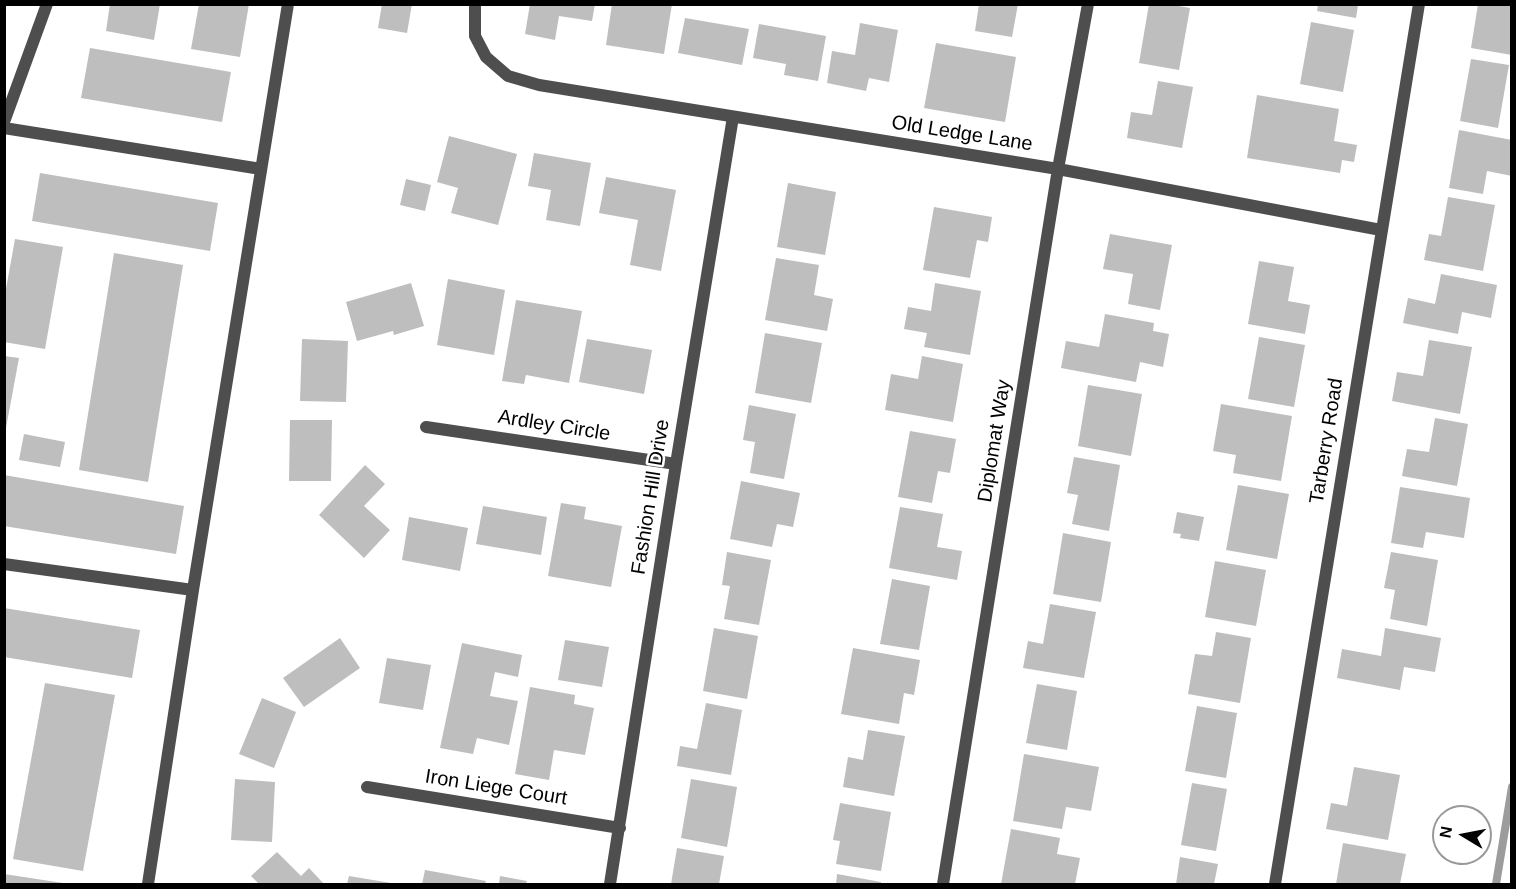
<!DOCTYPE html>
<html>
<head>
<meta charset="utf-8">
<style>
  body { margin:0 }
  #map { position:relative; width:1516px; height:889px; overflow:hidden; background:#fff; font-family:Arial,sans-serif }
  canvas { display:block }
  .frame { position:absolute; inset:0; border:6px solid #000; pointer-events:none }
  .north { position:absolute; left:1432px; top:805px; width:60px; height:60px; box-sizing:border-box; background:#fff; border:2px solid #999; border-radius:50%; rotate:280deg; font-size:16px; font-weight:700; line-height:24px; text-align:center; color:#000 }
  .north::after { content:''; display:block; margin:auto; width:21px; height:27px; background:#000; clip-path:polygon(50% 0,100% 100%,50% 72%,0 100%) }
</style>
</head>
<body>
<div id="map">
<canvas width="1516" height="889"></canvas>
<div class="frame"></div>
<div class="north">N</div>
</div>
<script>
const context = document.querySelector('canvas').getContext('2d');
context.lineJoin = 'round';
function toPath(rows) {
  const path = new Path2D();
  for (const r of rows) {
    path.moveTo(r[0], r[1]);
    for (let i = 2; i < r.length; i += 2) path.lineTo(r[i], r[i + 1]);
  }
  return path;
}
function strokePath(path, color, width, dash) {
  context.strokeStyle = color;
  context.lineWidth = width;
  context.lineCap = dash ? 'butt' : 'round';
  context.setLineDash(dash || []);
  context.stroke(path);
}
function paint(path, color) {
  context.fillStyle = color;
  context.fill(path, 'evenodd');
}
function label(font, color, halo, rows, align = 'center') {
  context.font = font + ' Arial,sans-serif';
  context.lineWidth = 5;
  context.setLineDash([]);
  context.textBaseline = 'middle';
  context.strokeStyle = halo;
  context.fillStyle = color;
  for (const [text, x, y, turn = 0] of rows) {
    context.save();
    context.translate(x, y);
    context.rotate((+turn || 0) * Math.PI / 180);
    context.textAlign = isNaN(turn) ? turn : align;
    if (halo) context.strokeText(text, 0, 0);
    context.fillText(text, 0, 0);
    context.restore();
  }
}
const stream = toPath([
  [1496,884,1512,787]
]);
const building = toPath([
  [110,4,160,4,154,40,106,31],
  [199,4,249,4,240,57,191,49],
  [382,4,412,4,407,33,378,28],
  [530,4,595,4,592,21,559,16,555,40,525,34],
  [612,4,672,4,664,54,606,45],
  [979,4,1018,4,1012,37,975,31],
  [1149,4,1168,4,1190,8,1179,70,1139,63],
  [1478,4,1512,4,1512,55,1471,48],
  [1318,5,1358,5,1356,18,1317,11],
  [685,18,749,29,742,65,678,53],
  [1311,22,1354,30,1343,92,1300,84],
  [860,23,898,30,889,82,869,78,866,91,827,83,832,51,855,55],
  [759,24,826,36,818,81,784,75,786,64,753,58],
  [936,43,1016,57,1005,122,924,108],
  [90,48,231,72,222,122,81,98],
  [1471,59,1509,65,1498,128,1460,121],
  [1158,81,1193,87,1182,148,1127,138,1131,112,1152,115],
  [1257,95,1339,109,1334,141,1357,145,1354,162,1342,160,1340,173,1247,158],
  [1459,130,1512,140,1512,176,1487,171,1483,194,1449,188],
  [449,136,517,154,498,225,451,213,458,188,437,182],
  [534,153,591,163,580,226,546,220,551,190,528,186],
  [40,173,218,203,210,251,32,221],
  [606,177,676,190,661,271,630,265,638,220,599,213],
  [406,179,431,185,425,211,400,205],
  [788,183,836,192,825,255,777,247],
  [1448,197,1495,205,1483,271,1424,260,1429,234,1441,236],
  [934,207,992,217,988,242,977,240,970,278,923,270],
  [1110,234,1172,245,1160,310,1128,304,1133,274,1103,269],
  [15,239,63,247,45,349,4,342,4,300],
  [114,253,183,265,148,482,79,470],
  [776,258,819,265,814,295,833,299,827,331,765,320],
  [1259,261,1294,267,1288,301,1310,305,1305,334,1248,324],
  [1441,274,1497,285,1491,318,1462,312,1458,334,1403,323,1408,298,1435,304],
  [448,279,505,290,494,355,437,345],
  [411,283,424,326,394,335,393,331,357,341,346,302],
  [935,283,981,291,970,355,924,347,927,333,904,329,908,307,931,311],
  [516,300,582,311,569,383,526,375,524,384,502,381],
  [1105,314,1154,323,1153,331,1169,334,1163,367,1140,362,1136,382,1061,368,1066,341,1099,347],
  [765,333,822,343,811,403,755,393],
  [1259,337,1305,345,1294,407,1248,399],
  [302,339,348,341,346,402,300,401],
  [587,339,652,350,644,394,579,382],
  [1429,340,1472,347,1460,414,1392,401,1397,372,1423,376],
  [4,356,19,358,6,428,4,428],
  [922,356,963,364,953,422,885,410,891,374,918,379],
  [1088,385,1142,394,1131,456,1078,446],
  [1221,404,1292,416,1281,481,1233,473,1236,455,1213,451],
  [749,405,796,414,784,479,750,473,755,442,743,440],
  [1435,418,1468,424,1457,486,1402,476,1407,449,1429,452],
  [290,420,332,420,331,481,289,481],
  [910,431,956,439,950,473,938,471,932,503,898,497],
  [24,434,65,442,60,467,19,460],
  [1074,457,1120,465,1109,531,1072,524,1078,495,1067,493],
  [365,465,385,484,364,506,390,530,364,558,319,515],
  [4,475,184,506,176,554,4,526],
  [741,481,800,493,793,527,777,524,772,547,730,539],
  [1238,485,1289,494,1277,559,1226,550],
  [1400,487,1470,498,1464,538,1426,532,1423,548,1391,543],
  [561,503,586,507,584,519,622,526,611,587,548,576],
  [483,506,547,517,541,555,476,544],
  [900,507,943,514,937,547,962,551,957,580,889,568],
  [1177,512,1204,517,1199,541,1180,538,1181,534,1173,533],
  [409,517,468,528,460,571,402,560],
  [1063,533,1111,542,1101,602,1053,594],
  [727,552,771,560,759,625,724,619,730,586,722,585],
  [1391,552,1438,560,1427,626,1390,619,1395,590,1384,588],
  [1215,561,1266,570,1256,626,1205,617],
  [892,579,930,586,919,650,880,644],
  [1050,604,1096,612,1084,678,1023,668,1028,641,1043,644],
  [4,608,140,630,132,678,4,657],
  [714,628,758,636,747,699,703,691],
  [1385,628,1441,638,1435,672,1404,667,1400,690,1337,678,1342,649,1381,656],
  [1216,632,1251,638,1240,703,1188,694,1195,654,1212,656],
  [340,638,360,668,304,707,283,678],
  [565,640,609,647,602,687,558,680],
  [462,643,522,655,518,677,495,672,490,696,518,701,509,745,477,738,473,754,440,748],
  [853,648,920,660,914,695,904,693,899,724,841,714],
  [387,658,431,665,423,710,379,703],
  [45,683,115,695,83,871,13,859],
  [1037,684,1077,691,1067,750,1026,743],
  [530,687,575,695,574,704,594,708,585,755,554,750,549,780,515,774],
  [262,698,296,712,274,768,239,754],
  [706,703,742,710,731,775,677,766,680,746,697,749],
  [1197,706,1237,713,1226,778,1185,771],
  [868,730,905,736,894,796,843,787,848,757,863,760],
  [1024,754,1099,767,1091,811,1066,807,1062,829,1013,821],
  [1354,767,1400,775,1388,840,1326,829,1331,803,1347,806],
  [235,779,275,782,272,842,231,840],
  [691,779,737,787,727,847,681,838],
  [1192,783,1227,789,1216,851,1181,845],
  [840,803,891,812,881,871,836,864,840,841,833,840],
  [1011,829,1060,838,1057,854,1080,858,1075,884,1001,884],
  [1343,843,1406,854,1400,884,1336,884],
  [677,848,724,856,719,884,671,884],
  [277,852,301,876,309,868,324,884,259,884,251,876],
  [1180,857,1218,864,1214,884,1176,884],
  [425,870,486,881,485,884,422,884],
  [4,874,63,883,63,884,4,884],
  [837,874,881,882,881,884,836,884],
  [349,876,391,883,391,884,347,884],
  [500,876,527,881,526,884,499,884]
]);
const lane = toPath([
  [4,122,47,4],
  [4,128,261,169],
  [4,564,193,590],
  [148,884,193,590,288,4]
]);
const street = toPath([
  [475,4,475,36,486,57,508,76,539,85,1058,169,1381,230],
  [426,427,676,464],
  [367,787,620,828],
  [610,884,676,464,733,117],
  [943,884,1058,169,1088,4],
  [1275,884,1419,4]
]);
const streetNames = [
  ["Old Ledge Lane",962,134,9],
  ["Ardley Circle",554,426,9],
  ["Diplomat Way",995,441,-81],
  ["Tarberry Road",1327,441,-81],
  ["Fashion Hill Drive",651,497,-81],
  ["Iron Liege Court",496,788,9]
];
strokePath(stream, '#9c9c9c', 8);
paint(building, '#bebebe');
strokePath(lane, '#4e4e4e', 12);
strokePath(street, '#4e4e4e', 12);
label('20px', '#000', '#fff', streetNames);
</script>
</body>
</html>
